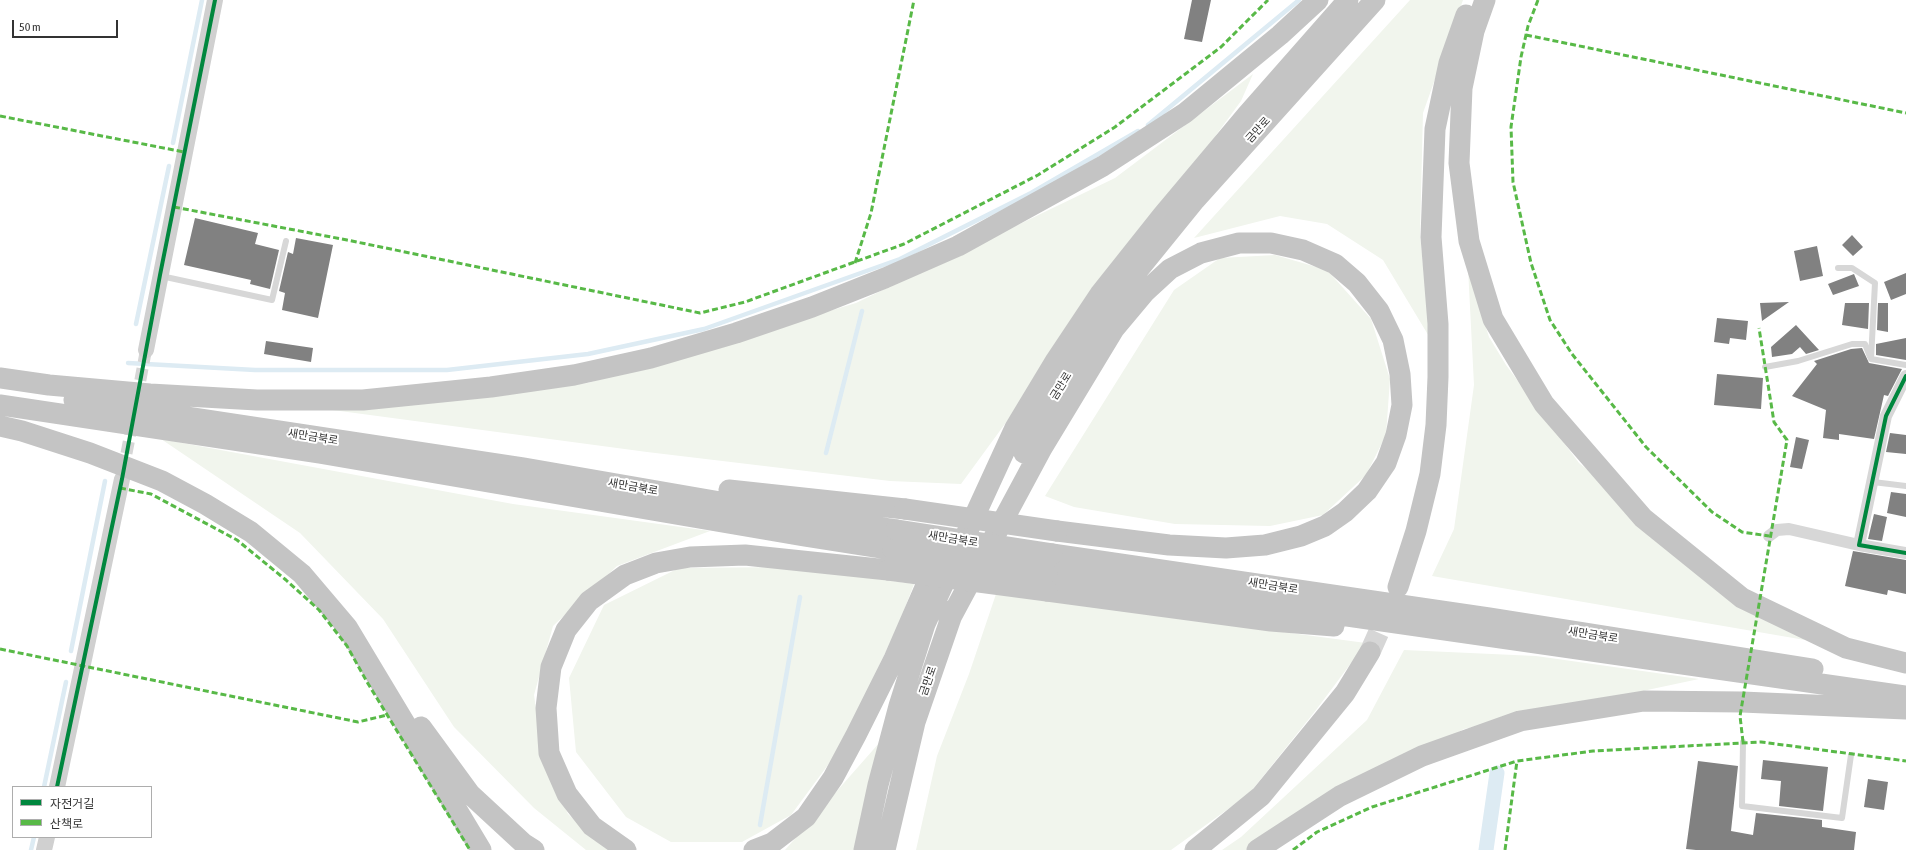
<!DOCTYPE html>
<html>
<head>
<meta charset="utf-8">
<style>
  body { margin:0 }
  #map { position:relative; width:1906px; height:850px; overflow:hidden; background:#fff; font-family:"Asap Condensed","Noto Sans KR",sans-serif }
  canvas { display:block }
  .legend { position:absolute; left:12px; top:786px; width:140px; height:52px; box-sizing:border-box; background:#fff; border:1px solid #adadad; margin:0; padding:5px 7px; list-style:none; font-size:12px; color:#333 }
  .legend li { display:flex; align-items:center; gap:8px; height:20px }
  .legend b { width:20px; border:1px solid #adadad }
  .scale { position:absolute; left:12px; top:20px; width:106px; height:18px; box-sizing:border-box; border:2px solid #333; border-top:0; padding-left:5px; font-size:12px; line-height:14px; white-space:nowrap; color:#333; -webkit-text-stroke:3px #fff; paint-order:stroke }
</style>
</head>
<body>
<div id="map">
<canvas width="1906" height="850"></canvas>
<ul class="legend">
<li><b style="height:5px;background:#00873e"></b>자전거길</li>
<li><b style="height:5px;background:#58b947"></b>산책로</li>
</ul>
<div class="scale">50 m</div>
</div>
<script>
const context = document.querySelector('canvas').getContext('2d');
context.lineJoin = 'round';
function paint(path, color) {
  context.fillStyle = color;
  context.fill(path, 'evenodd');
}
function toPath(rows) {
  const path = new Path2D();
  for (const r of rows) {
    path.moveTo(r[0], r[1]);
    for (let i = 2; i < r.length; i += 2) path.lineTo(r[i], r[i + 1]);
  }
  return path;
}
function strokePath(path, color, width, dash) {
  context.strokeStyle = color;
  context.lineWidth = width;
  context.lineCap = dash ? 'butt' : 'round';
  context.setLineDash(dash || []);
  context.stroke(path);
}
function label(font, color, halo, rows, align = 'center') {
  context.font = font + ' "Asap Condensed","Noto Sans KR",sans-serif';
  context.lineWidth = 4;
  context.setLineDash([]);
  context.textBaseline = 'middle';
  context.strokeStyle = halo;
  context.fillStyle = color;
  for (const [text, x, y, turn = 0] of rows) {
    context.save();
    context.translate(x, y);
    context.rotate((+turn || 0) * Math.PI / 180);
    context.textAlign = isNaN(turn) ? turn : align;
    if (halo) context.strokeText(text, 0, 0);
    context.fillText(text, 0, 0);
    context.restore();
  }
}
const green = toPath([
  [1410,0,1463,0,1423,113,1420,234,1430,338,1383,260,1327,224,1280,216,1194,238],
  [1253,74,1241,101,961,484,890,481,647,452,325,409,588,383,856,303,1115,178],
  [1275,255,1327,270,1371,319,1390,379,1386,435,1366,475,1323,515,1270,526,1175,524,1074,507,1045,496,1174,290,1220,258],
  [1468,268,1489,337,1506,365,1579,463,1805,640,1432,576,1454,529,1474,385],
  [161,439,513,504,710,531,617,566,553,626,534,695,543,759,568,814,604,847,611,850,586,850,534,808,454,727,383,619,300,533],
  [789,567,914,584,898,626,839,750,791,815,742,842,671,842,626,817,576,752,569,678,604,605,679,568],
  [996,594,1366,643,1316,710,1249,794,1171,850,916,850,937,756,969,674],
  [1404,650,1536,656,1699,679,1464,729,1277,827,1248,850,1222,850,1241,837,1367,720],
  [880,742,858,850,785,850]
]);
const stream = toPath([
  [1148,125,1299,0],
  [173,143,202,0],
  [136,324,169,166],
  [128,363,255,370,447,370,588,354,704,329,900,259,1031,193,1138,131],
  [826,453,862,311],
  [71,651,105,481],
  [44,787,66,682],
  [760,825,800,597],
  [31,850,34,837]
]);
const canal = toPath([
  [1486,850,1497,773]
]);
const building = toPath([
  [1192,0,1211,0,1202,42,1184,39],
  [195,218,258,233,255,244,279,250,270,289,250,284,251,280,184,265],
  [1852,235,1863,247,1853,256,1842,245],
  [296,238,333,245,318,318,282,310,285,293,279,291,288,252,293,254],
  [1817,246,1823,276,1800,281,1794,251],
  [1906,273,1906,294,1891,300,1884,282],
  [1854,274,1859,286,1833,295,1828,284],
  [1789,302,1762,321,1760,303],
  [1845,303,1869,303,1868,329,1842,325],
  [1878,303,1888,303,1888,332,1877,330],
  [1717,318,1748,321,1746,340,1730,338,1729,344,1714,342],
  [1796,325,1819,350,1806,354,1800,347,1792,354,1772,357,1771,347],
  [1906,338,1906,360,1876,355,1876,344],
  [266,341,313,348,311,362,264,354],
  [1862,348,1869,363,1902,369,1888,396,1884,395,1874,439,1839,434,1839,440,1823,438,1826,410,1792,396,1817,364,1814,361,1851,349],
  [1717,374,1763,378,1761,409,1714,405],
  [1890,433,1906,435,1906,454,1886,452],
  [1796,437,1809,440,1802,469,1790,467],
  [1891,492,1906,494,1906,517,1887,513],
  [1874,514,1887,517,1882,541,1868,539],
  [1853,551,1906,560,1906,594,1888,590,1887,595,1845,586],
  [1763,760,1828,767,1823,811,1779,806,1781,781,1761,779],
  [1698,761,1738,766,1731,831,1753,835,1756,813,1822,820,1822,827,1856,832,1854,850,1696,850,1686,849],
  [1868,779,1888,782,1884,810,1864,807]
]);
const streetTunnel = toPath([
  [137,398,146,350],
  [123,471,133,420]
]);
const highwayTunnel = toPath([
  [1370,652,1391,605]
]);
const lane = toPath([
  [1838,268,1852,268,1875,283,1871,359,1906,365],
  [161,276,272,300,286,241],
  [1765,367,1798,361,1852,344,1865,344,1870,357],
  [1873,482,1906,486],
  [1743,742,1742,806,1842,818,1851,755]
]);
const street = toPath([
  [1906,376,1886,416,1859,545,1906,553],
  [1769,536,1777,530,1789,529,1859,545]
]);
const secondary = toPath([
  [146,350,215,0],
  [57,787,122,479],
  [44,850,47,837]
]);
const highway = toPath([
  [1485,0,1474,31,1462,88,1459,163,1469,241,1493,319,1544,404,1643,518,1742,598,1846,648,1906,663],
  [0,378,49,385,150,394,257,400,363,400,491,387,574,375,651,358,736,333,812,307,885,278,958,246,1103,166,1185,113,1280,35,1318,0],
  [74,400,523,468,784,513,896,530],
  [0,405,320,453,804,536,893,550],
  [0,426,22,431,90,453,162,481,205,504,251,532,302,574,347,627,481,850],
  [1024,453,1051,401,1122,290,1195,200,1375,0],
  [729,490,905,509],
  [1052,554,1489,618,1813,669],
  [1047,573,1906,696],
  [1398,587,1416,531,1430,474,1436,425,1438,377,1438,324,1431,237,1435,129,1449,63,1466,15],
  [1047,591,1271,621,1334,626],
  [949,621,1042,448,1114,329,1145,292,1170,269,1201,253,1239,243,1271,243,1303,250,1335,264,1357,283,1379,311,1393,340,1400,374,1402,405,1396,435,1386,463,1367,491,1345,512,1325,526,1301,536,1265,545,1226,548,1169,545,1057,531],
  [421,727,470,794,523,843,534,850],
  [626,850,592,826,567,794,549,753,546,708,551,667,566,630,589,601,625,575,656,563,690,557,745,555,888,570],
  [754,850,772,843,806,817,833,778,856,735,894,659,937,560],
  [864,850,878,785,899,706,925,624,1015,428,1056,360,1100,294,1162,216,1246,116,1348,0],
  [885,850,915,722,954,609],
  [1195,850,1261,796,1345,693,1370,652],
  [1257,850,1340,796,1422,756,1520,721,1644,701,1742,702,1906,709]
]);
const highwayBridge = toPath([
  [905,509,1057,531],
  [896,530,1052,554],
  [893,550,1047,573],
  [888,570,1047,591]
]);
const quiet = toPath([
  [1538,0,1528,26,1521,57,1511,127,1513,182,1531,263,1550,320,1572,354,1646,447,1712,512,1742,532,1769,536],
  [1526,35,1906,113],
  [0,116,184,152],
  [174,207,347,240,700,313,745,302,904,244,1038,175,1115,127,1221,47,1268,0],
  [855,263,871,213,914,0],
  [120,488,151,494,237,540,286,580,319,610,347,646,367,682,470,850],
  [0,649,358,722,387,715],
  [1743,742,1740,716,1787,440,1774,422,1759,328],
  [1293,850,1317,832,1372,807,1517,761,1593,751,1761,742,1906,761],
  [1505,850,1517,761]
]);
const cycleway = toPath([
  [1906,376,1886,416,1859,545,1906,553],
  [57,787,122,479,160,275,215,0]
]);
const streetNames = [
  ["금만로",1258,130,-48],
  ["금만로",1061,386,-58],
  ["새만금북로",313,437,9],
  ["새만금북로",633,487,10],
  ["새만금북로",953,539,9],
  ["새만금북로",1273,586,9],
  ["새만금북로",1593,635,9],
  ["금만로",928,681,-71]
];
paint(green, '#f1f5ed');
strokePath(stream, '#ddebf3', 4.5);
strokePath(canal, '#ddebf3', 15);
paint(building, '#818181');
strokePath(streetTunnel, '#d6d6d6', 12, [12, 6]);
strokePath(highwayTunnel, '#d6d6d6', 21, [21, 10]);
strokePath(lane, '#d7d7d7', 6);
strokePath(street, '#d7d7d7', 12);
strokePath(secondary, '#d0d0d0', 16);
strokePath(highway, '#c4c4c4', 21);
strokePath(highwayBridge, '#c4c4c4', 21);
strokePath(quiet, '#58b947', 3, [6, 3]);
strokePath(cycleway, '#00873e', 4);
label('11px', '#333', '#fff', streetNames);
</script>
</body>
</html>
